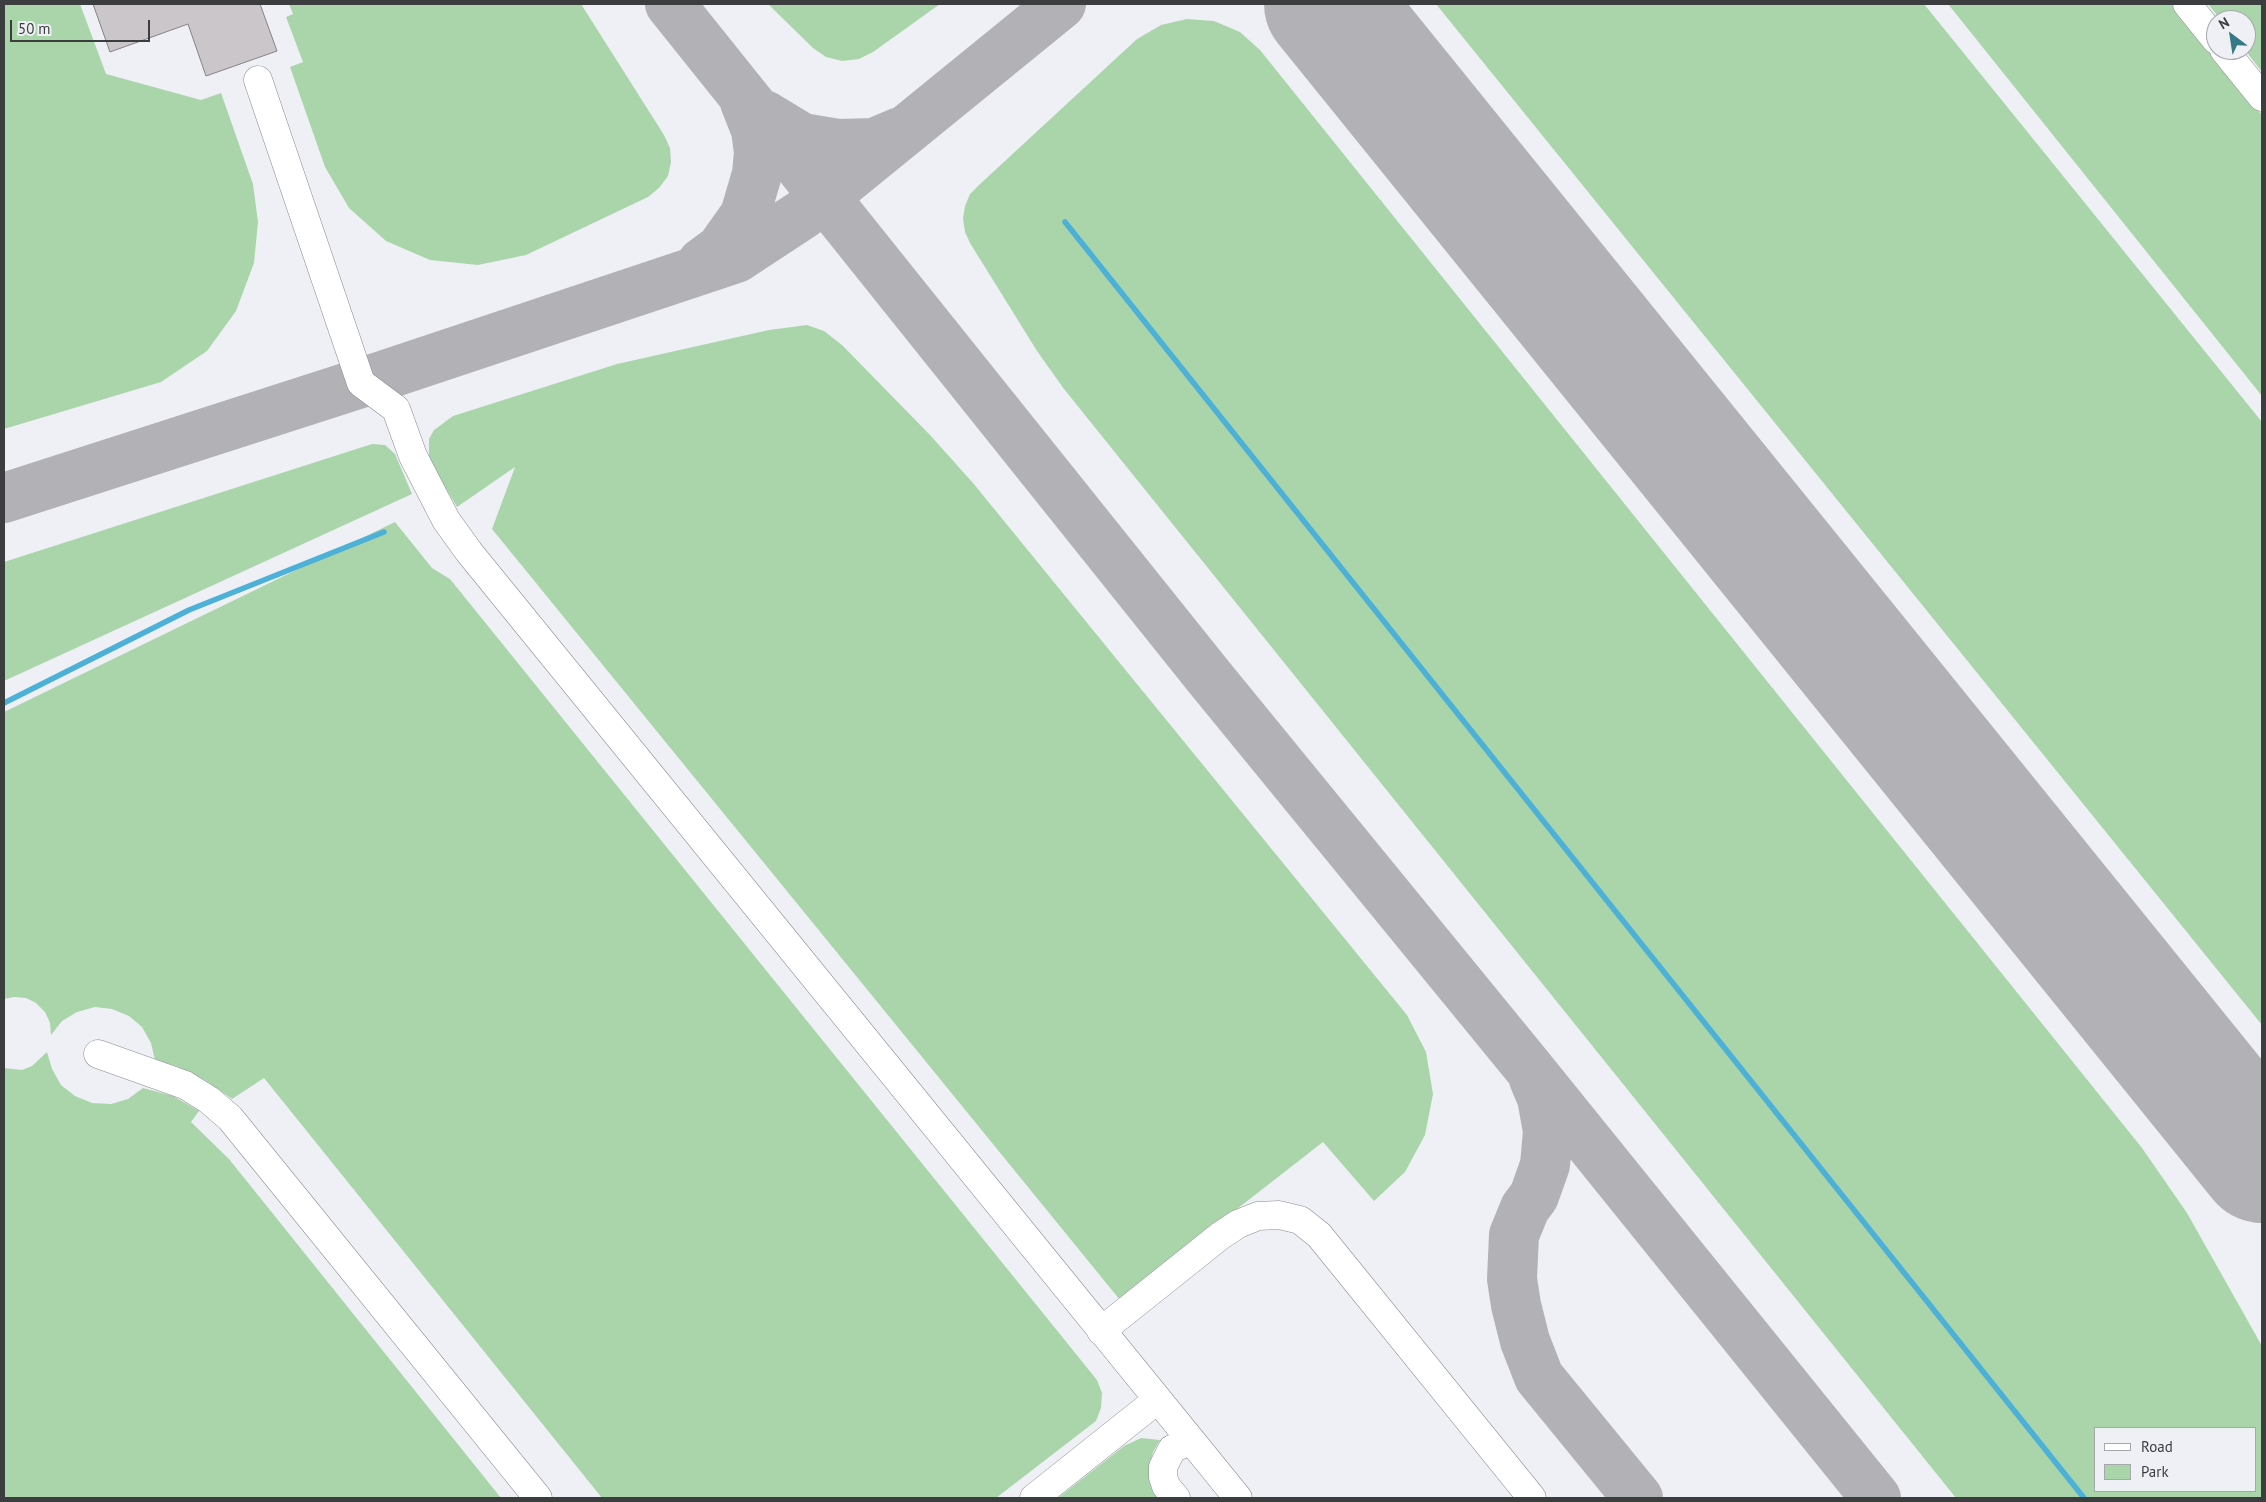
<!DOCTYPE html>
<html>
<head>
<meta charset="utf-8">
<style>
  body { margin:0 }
  #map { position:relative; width:2266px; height:1502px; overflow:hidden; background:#eff0f5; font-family:"PT Sans",sans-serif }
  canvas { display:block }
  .frame { position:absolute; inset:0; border:5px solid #3c3d3e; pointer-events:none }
  .legend { position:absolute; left:2094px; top:1427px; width:162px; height:65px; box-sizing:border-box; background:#eff0f5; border:1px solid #a7a8ac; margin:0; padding:6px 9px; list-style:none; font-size:15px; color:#3c3d3e }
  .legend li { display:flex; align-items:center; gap:10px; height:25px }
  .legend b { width:25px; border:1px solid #a7a8ac }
  .north { position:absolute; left:2206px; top:10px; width:50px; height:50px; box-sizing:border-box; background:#eff0f5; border:1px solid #a7a8ac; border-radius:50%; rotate:329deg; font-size:14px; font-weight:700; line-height:20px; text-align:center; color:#3c3d3e }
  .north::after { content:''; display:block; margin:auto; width:18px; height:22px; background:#337986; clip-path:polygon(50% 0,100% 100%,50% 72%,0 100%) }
  .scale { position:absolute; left:10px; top:20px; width:140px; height:22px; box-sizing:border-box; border:2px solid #3c3d3e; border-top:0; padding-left:6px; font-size:15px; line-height:18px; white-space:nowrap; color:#3c3d3e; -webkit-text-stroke:4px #eff0f5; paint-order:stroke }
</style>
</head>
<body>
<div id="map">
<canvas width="2266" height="1502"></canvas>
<div class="frame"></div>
<ul class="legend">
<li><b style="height:6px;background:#fff"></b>Road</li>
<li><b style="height:14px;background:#aad5ab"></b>Park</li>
</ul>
<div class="north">N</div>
<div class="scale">50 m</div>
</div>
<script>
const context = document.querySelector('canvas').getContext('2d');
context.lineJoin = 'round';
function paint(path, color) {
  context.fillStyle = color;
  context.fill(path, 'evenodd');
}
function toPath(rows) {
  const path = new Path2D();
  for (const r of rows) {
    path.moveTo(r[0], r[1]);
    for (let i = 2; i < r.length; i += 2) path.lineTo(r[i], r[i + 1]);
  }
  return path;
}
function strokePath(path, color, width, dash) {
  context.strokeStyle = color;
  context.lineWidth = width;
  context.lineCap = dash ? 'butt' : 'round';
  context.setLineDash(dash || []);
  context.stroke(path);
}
const green = toPath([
  [4,4,80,4,106,74,201,100,221,93,253,184,258,222,254,263,236,311,207,351,161,382,4,429],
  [289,4,581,4,664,135,670,148,671,162,668,176,659,188,648,197,526,255,478,265,430,260,386,241,349,208,325,167,290,67,303,62,286,17,293,14],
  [768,4,940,4,873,52,859,59,842,61,826,57,813,48],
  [1436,4,1924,4,2262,422,2262,1025],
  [1948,4,2173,4,2262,115,2262,396],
  [2208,4,2262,4,2262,72,2245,50,2246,20,2221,20],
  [1187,19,1214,21,1240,32,1260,50,2142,1148,2187,1213,2262,1346,2262,1498,1956,1498,1064,389,1037,351,970,243,965,232,963,219,965,206,970,194,979,185,1137,39,1161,25],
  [2095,1428,2255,1428,2255,1491,2095,1491],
  [807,325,824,331,842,345,930,435,973,483,1407,1015,1426,1052,1433,1094,1425,1135,1405,1172,1374,1201,1323,1142,1120,1300,492,529,515,467,457,507,429,460,429,439,434,430,453,416,617,364,769,330],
  [372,444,385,445,395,454,412,494,4,681,4,562],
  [395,522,432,568,450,579,1097,1380,1102,1393,1101,1408,1096,1421,996,1498,602,1498,264,1078,232,1099,205,1080,176,1066,155,1060,151,1043,142,1027,129,1016,112,1009,95,1007,77,1012,62,1021,51,1035,50,1023,45,1012,36,1003,26,998,14,997,4,999,4,712],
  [47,1052,52,1069,61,1085,75,1096,92,1103,111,1104,128,1099,143,1088,173,1096,199,1111,191,1122,229,1159,501,1498,4,1498,4,1068,22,1070,32,1066],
  [1141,1438,1160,1440,1153,1452,1150,1465,1161,1498,1058,1498,1124,1446]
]);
const stream = toPath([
  [1065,222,2084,1498],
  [4,703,189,610,384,532]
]);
const taxiway = toPath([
  [670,4,1209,677,1528,1067,1876,1498],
  [764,115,802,138,838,144,874,143,900,132],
  [702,263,721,249,745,215,757,174,759,152,756,130,745,102],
  [4,498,361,383,736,258,803,214,1061,4],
  [2141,1010,2219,1126,2262,1196],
  [1534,1079,1542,1098,1548,1131,1545,1165,1534,1196,1525,1208,1514,1235,1512,1279,1516,1305,1525,1341,1539,1377,1638,1498]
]);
const runway = toPath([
  [1327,4,2262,1160]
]);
const building = toPath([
  [93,4,260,4,277,51,206,76,188,24,110,52,93,4]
]);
const minor = toPath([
  [2187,4,2216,40],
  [2224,50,2262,97],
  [258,80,361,383,396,409,413,456,446,520,469,552,1238,1498],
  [98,1054,185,1085,209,1100,230,1118,538,1498],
  [1101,1331,1220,1236,1238,1224,1258,1216,1279,1215,1300,1220,1319,1235,1532,1498],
  [1034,1498,1157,1400],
  [1176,1498,1166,1486,1163,1477,1163,1467,1172,1449,1190,1441]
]);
paint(green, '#aad5ab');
strokePath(stream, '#4db0d7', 5.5);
strokePath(taxiway, '#b2b2b6', 50);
strokePath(runway, '#b2b2b6', 126);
paint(building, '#cac6c9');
strokePath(building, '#858184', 1);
strokePath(minor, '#8a8b8f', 29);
strokePath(minor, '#fff', 28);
</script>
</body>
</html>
